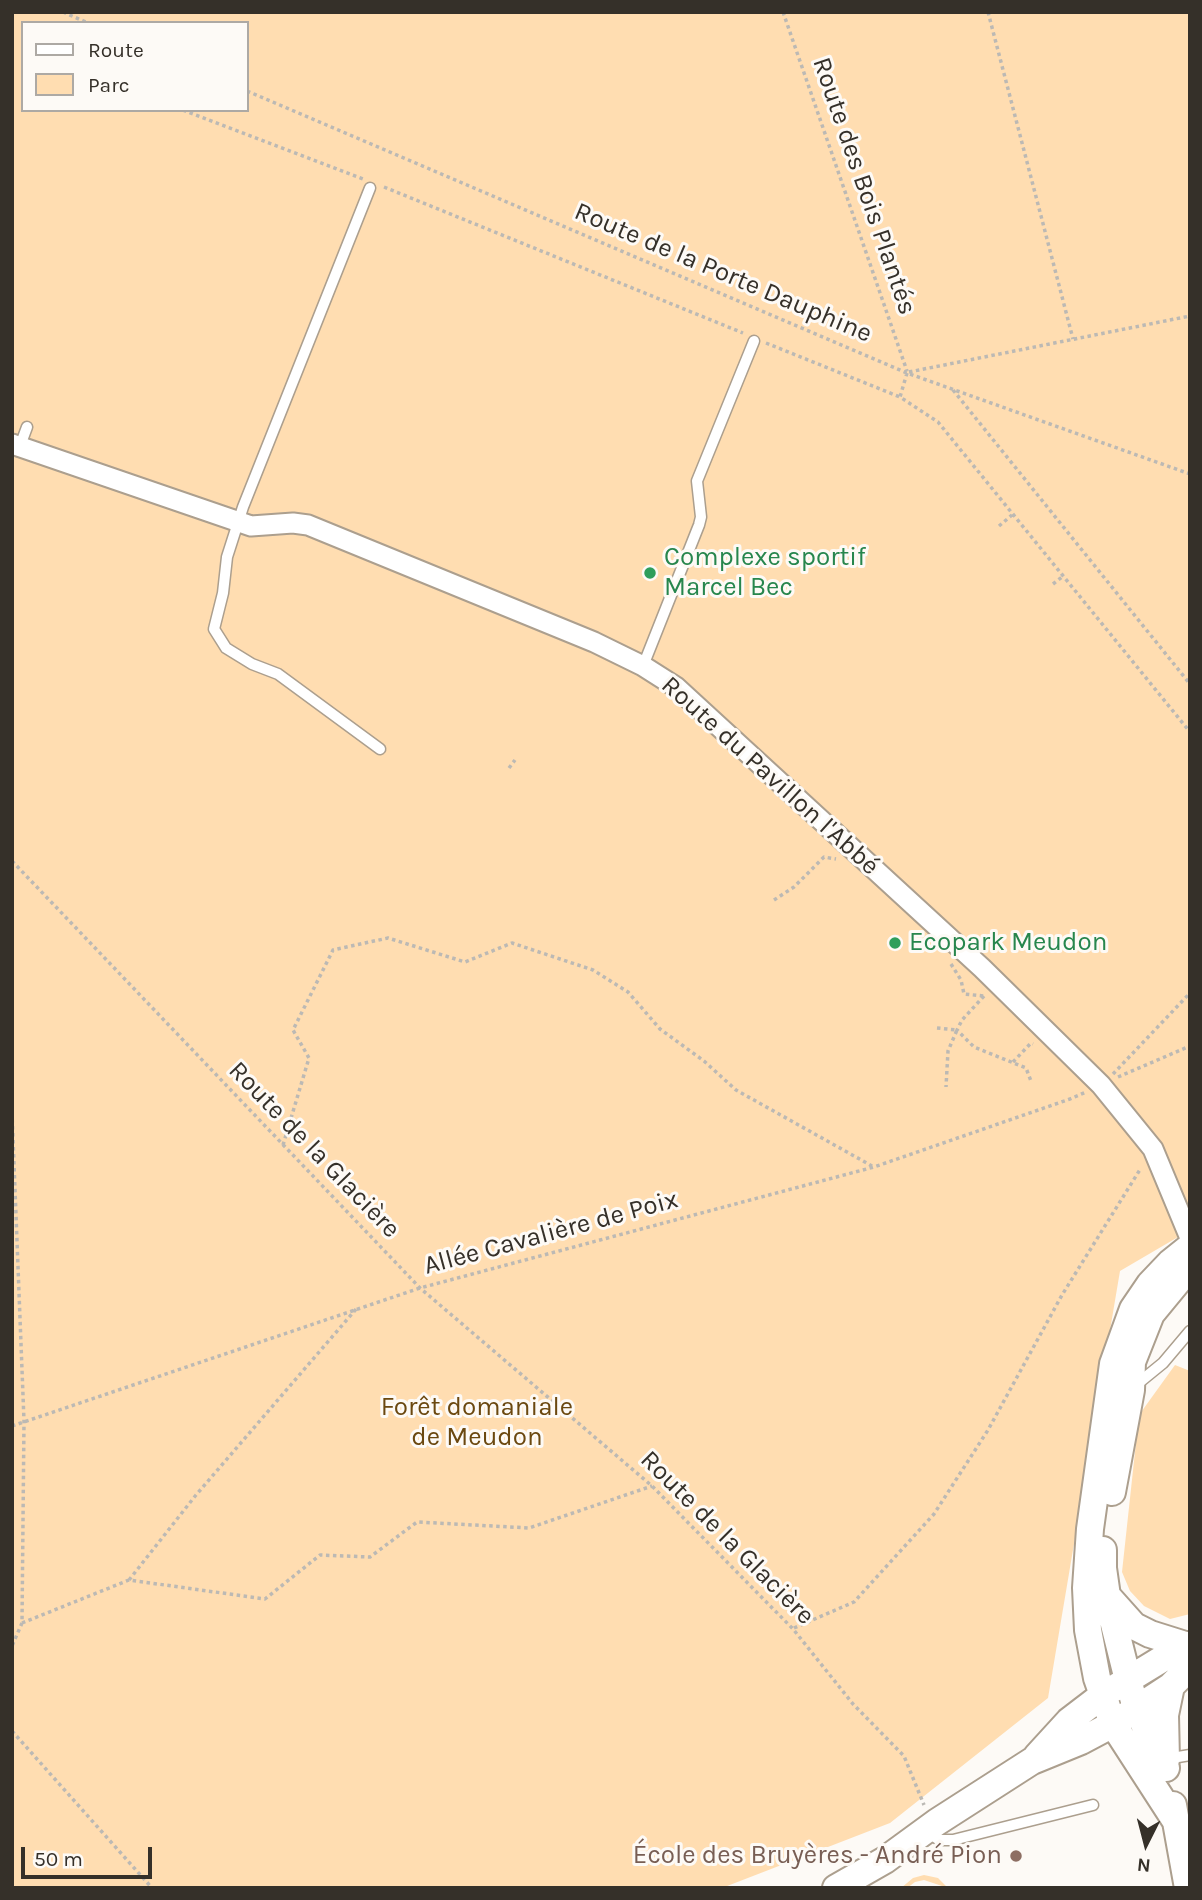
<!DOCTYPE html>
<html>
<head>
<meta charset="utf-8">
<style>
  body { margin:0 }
  #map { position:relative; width:1202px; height:1900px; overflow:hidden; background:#fdfaf6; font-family:Karla,sans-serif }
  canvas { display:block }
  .frame { position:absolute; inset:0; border:14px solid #353029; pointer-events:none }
  .legend { position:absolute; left:21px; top:21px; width:228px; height:91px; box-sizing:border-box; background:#fdfaf6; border:2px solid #ada9a4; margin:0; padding:9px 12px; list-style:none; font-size:21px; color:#353029 }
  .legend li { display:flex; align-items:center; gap:14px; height:35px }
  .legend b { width:35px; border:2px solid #ada9a4 }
  .north { position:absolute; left:1111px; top:1809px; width:70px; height:70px; -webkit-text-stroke:5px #fdfaf6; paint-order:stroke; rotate:186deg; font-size:19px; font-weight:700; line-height:28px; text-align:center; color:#353029 }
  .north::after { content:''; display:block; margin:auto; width:24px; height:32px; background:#353029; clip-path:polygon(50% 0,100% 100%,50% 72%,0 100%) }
  .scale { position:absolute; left:21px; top:1847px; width:131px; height:32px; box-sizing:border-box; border:4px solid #353029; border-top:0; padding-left:9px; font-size:21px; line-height:24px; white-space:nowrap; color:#353029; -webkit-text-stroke:5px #fdfaf6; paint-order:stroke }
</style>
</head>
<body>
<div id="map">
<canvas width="1202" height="1900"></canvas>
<div class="frame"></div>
<ul class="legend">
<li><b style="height:9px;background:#fff"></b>Route</li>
<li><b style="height:19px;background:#ffddb1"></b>Parc</li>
</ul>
<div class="north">N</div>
<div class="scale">50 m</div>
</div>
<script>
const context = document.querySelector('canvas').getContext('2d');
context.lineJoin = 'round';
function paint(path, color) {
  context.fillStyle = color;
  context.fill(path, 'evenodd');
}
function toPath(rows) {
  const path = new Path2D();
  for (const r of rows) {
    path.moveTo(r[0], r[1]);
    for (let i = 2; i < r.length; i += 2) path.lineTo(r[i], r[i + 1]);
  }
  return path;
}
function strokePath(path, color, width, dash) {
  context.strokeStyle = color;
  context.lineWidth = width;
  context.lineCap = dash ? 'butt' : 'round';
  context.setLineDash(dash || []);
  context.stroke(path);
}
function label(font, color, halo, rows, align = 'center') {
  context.font = font + ' Karla,sans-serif';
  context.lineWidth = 6;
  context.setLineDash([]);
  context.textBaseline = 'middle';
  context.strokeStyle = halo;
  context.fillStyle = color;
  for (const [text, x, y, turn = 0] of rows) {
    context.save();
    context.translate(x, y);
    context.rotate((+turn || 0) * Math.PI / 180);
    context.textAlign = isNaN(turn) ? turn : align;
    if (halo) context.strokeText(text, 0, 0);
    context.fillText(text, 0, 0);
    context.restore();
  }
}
const green = toPath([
  [12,12,1190,12,1190,1230,1120,1271,1048,1698,890,1823,722,1888,12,1888],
  [23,23,247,23,247,110,23,110],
  [1175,1365,1190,1371,1190,1614,1170,1619,1144,1606,1130,1591,1122,1572,1139,1415],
  [924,1875,938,1878,948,1888,924,1880,915,1882,907,1888,901,1888,913,1878]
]);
const path = toPath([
  [63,12,88,23],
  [783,12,907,371],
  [988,12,1073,339],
  [247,91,907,373,1190,474],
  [183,110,363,179],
  [384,187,743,333],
  [766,343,900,397],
  [909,372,1190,316],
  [907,373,900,397,938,422,1190,732],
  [953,390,1190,684],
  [999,526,1012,515],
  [1053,584,1062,577],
  [509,768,515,760],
  [12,861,420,1288,652,1486,793,1629,853,1704,904,1756,924,1805],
  [774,900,794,887,824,857,836,859],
  [951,964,961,980,964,994,984,996],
  [984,996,962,1020,957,1030,974,1047,1026,1068,1031,1081],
  [937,1028,957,1030,948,1051,946,1087],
  [1013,1062,1031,1043,1033,1044],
  [1113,1074,1190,993],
  [1118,1077,1190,1046],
  [12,1112,24,1421,22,1623,12,1646],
  [283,1145,309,1058,293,1030,333,950,388,938,465,962,512,943,593,970,628,992,660,1029,704,1061,736,1090,872,1166],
  [12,1426,420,1288,874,1167,1070,1099,1086,1092],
  [129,1580,196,1495,357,1308],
  [22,1623,129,1580,265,1599,320,1555,370,1557,417,1522,529,1528,652,1486],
  [794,1628,854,1602,934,1514,988,1430,1062,1295,1141,1168],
  [12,1731,152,1888]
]);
const lane = toPath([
  [370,188,243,507,227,557,223,593,214,629,226,648,252,664,278,674,380,749],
  [20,446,27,427],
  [643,666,699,525,701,517,697,481,754,341],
  [1136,1385,1163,1363,1190,1331],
  [1166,1759,1190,1755],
  [926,1831,939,1840,953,1840,1093,1805]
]);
const street = toPath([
  [12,444,251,526,293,523,308,525,594,642,643,666,676,687,982,968,1101,1085,1153,1149,1190,1238]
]);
const secondary = toPath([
  [1112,1492,1131,1390,1132,1362,1151,1314,1179,1280,1190,1271],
  [1103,1550,1103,1568,1107,1596,1128,1680,1136,1708,1166,1768],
  [1109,1598,1134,1626,1150,1634,1185,1645],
  [1037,1756,1069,1721,1103,1695,1185,1645,1190,1645],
  [1166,1760,1165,1715,1171,1686],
  [1173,1805,1188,1888],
  [1177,1823,1113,1724,1097,1678,1088,1630,1086,1588,1090,1529,1113,1364,1133,1309,1150,1284,1170,1263,1190,1247],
  [836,1888,885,1860,937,1822,1032,1761,1081,1741,1113,1724,1171,1686,1190,1667]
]);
const markers = [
  [650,573,7,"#2e9e5b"],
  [895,943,7,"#2e9e5b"],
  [1016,1856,7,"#8d6e63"]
];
const streetNames = [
  ["Route des Bois Plantés",864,186,71],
  ["Route de la Porte Dauphine",723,273,23],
  ["Route du Pavillon l'Abbé",770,776,42],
  ["Route de la Glacière",314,1150,46],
  ["Allée Cavalière de Poix",551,1233,-15],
  ["Route de la Glacière",727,1538,45]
];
const leisureNames = [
  ["Complexe sportif",664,558],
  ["Marcel Bec",664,588],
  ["Ecopark Meudon",909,943]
];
const parkNames = [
  ["Forêt domaniale",477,1408],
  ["de Meudon",477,1438]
];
const educationNames = [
  ["École des Bruyères - André Pion",1002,1856]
];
paint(green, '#ffddb1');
strokePath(lane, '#ac9f8e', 13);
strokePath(street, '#ac9f8e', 23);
strokePath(secondary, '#ac9f8e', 30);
strokePath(path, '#bcb9b4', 3.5, [3.5, 3.5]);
strokePath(lane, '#fff', 10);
strokePath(street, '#fff', 19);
strokePath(secondary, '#fff', 26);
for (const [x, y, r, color] of markers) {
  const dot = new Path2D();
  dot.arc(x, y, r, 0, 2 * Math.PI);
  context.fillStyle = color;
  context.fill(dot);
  strokePath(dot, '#fdfaf6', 2.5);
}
label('26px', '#353029', '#fdfaf6', streetNames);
label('26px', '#27864d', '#fdfaf6', leisureNames, 'left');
label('26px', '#6b480f', '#fdfaf6', parkNames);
label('26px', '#785e54', '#fdfaf6', educationNames, 'right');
</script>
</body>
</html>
